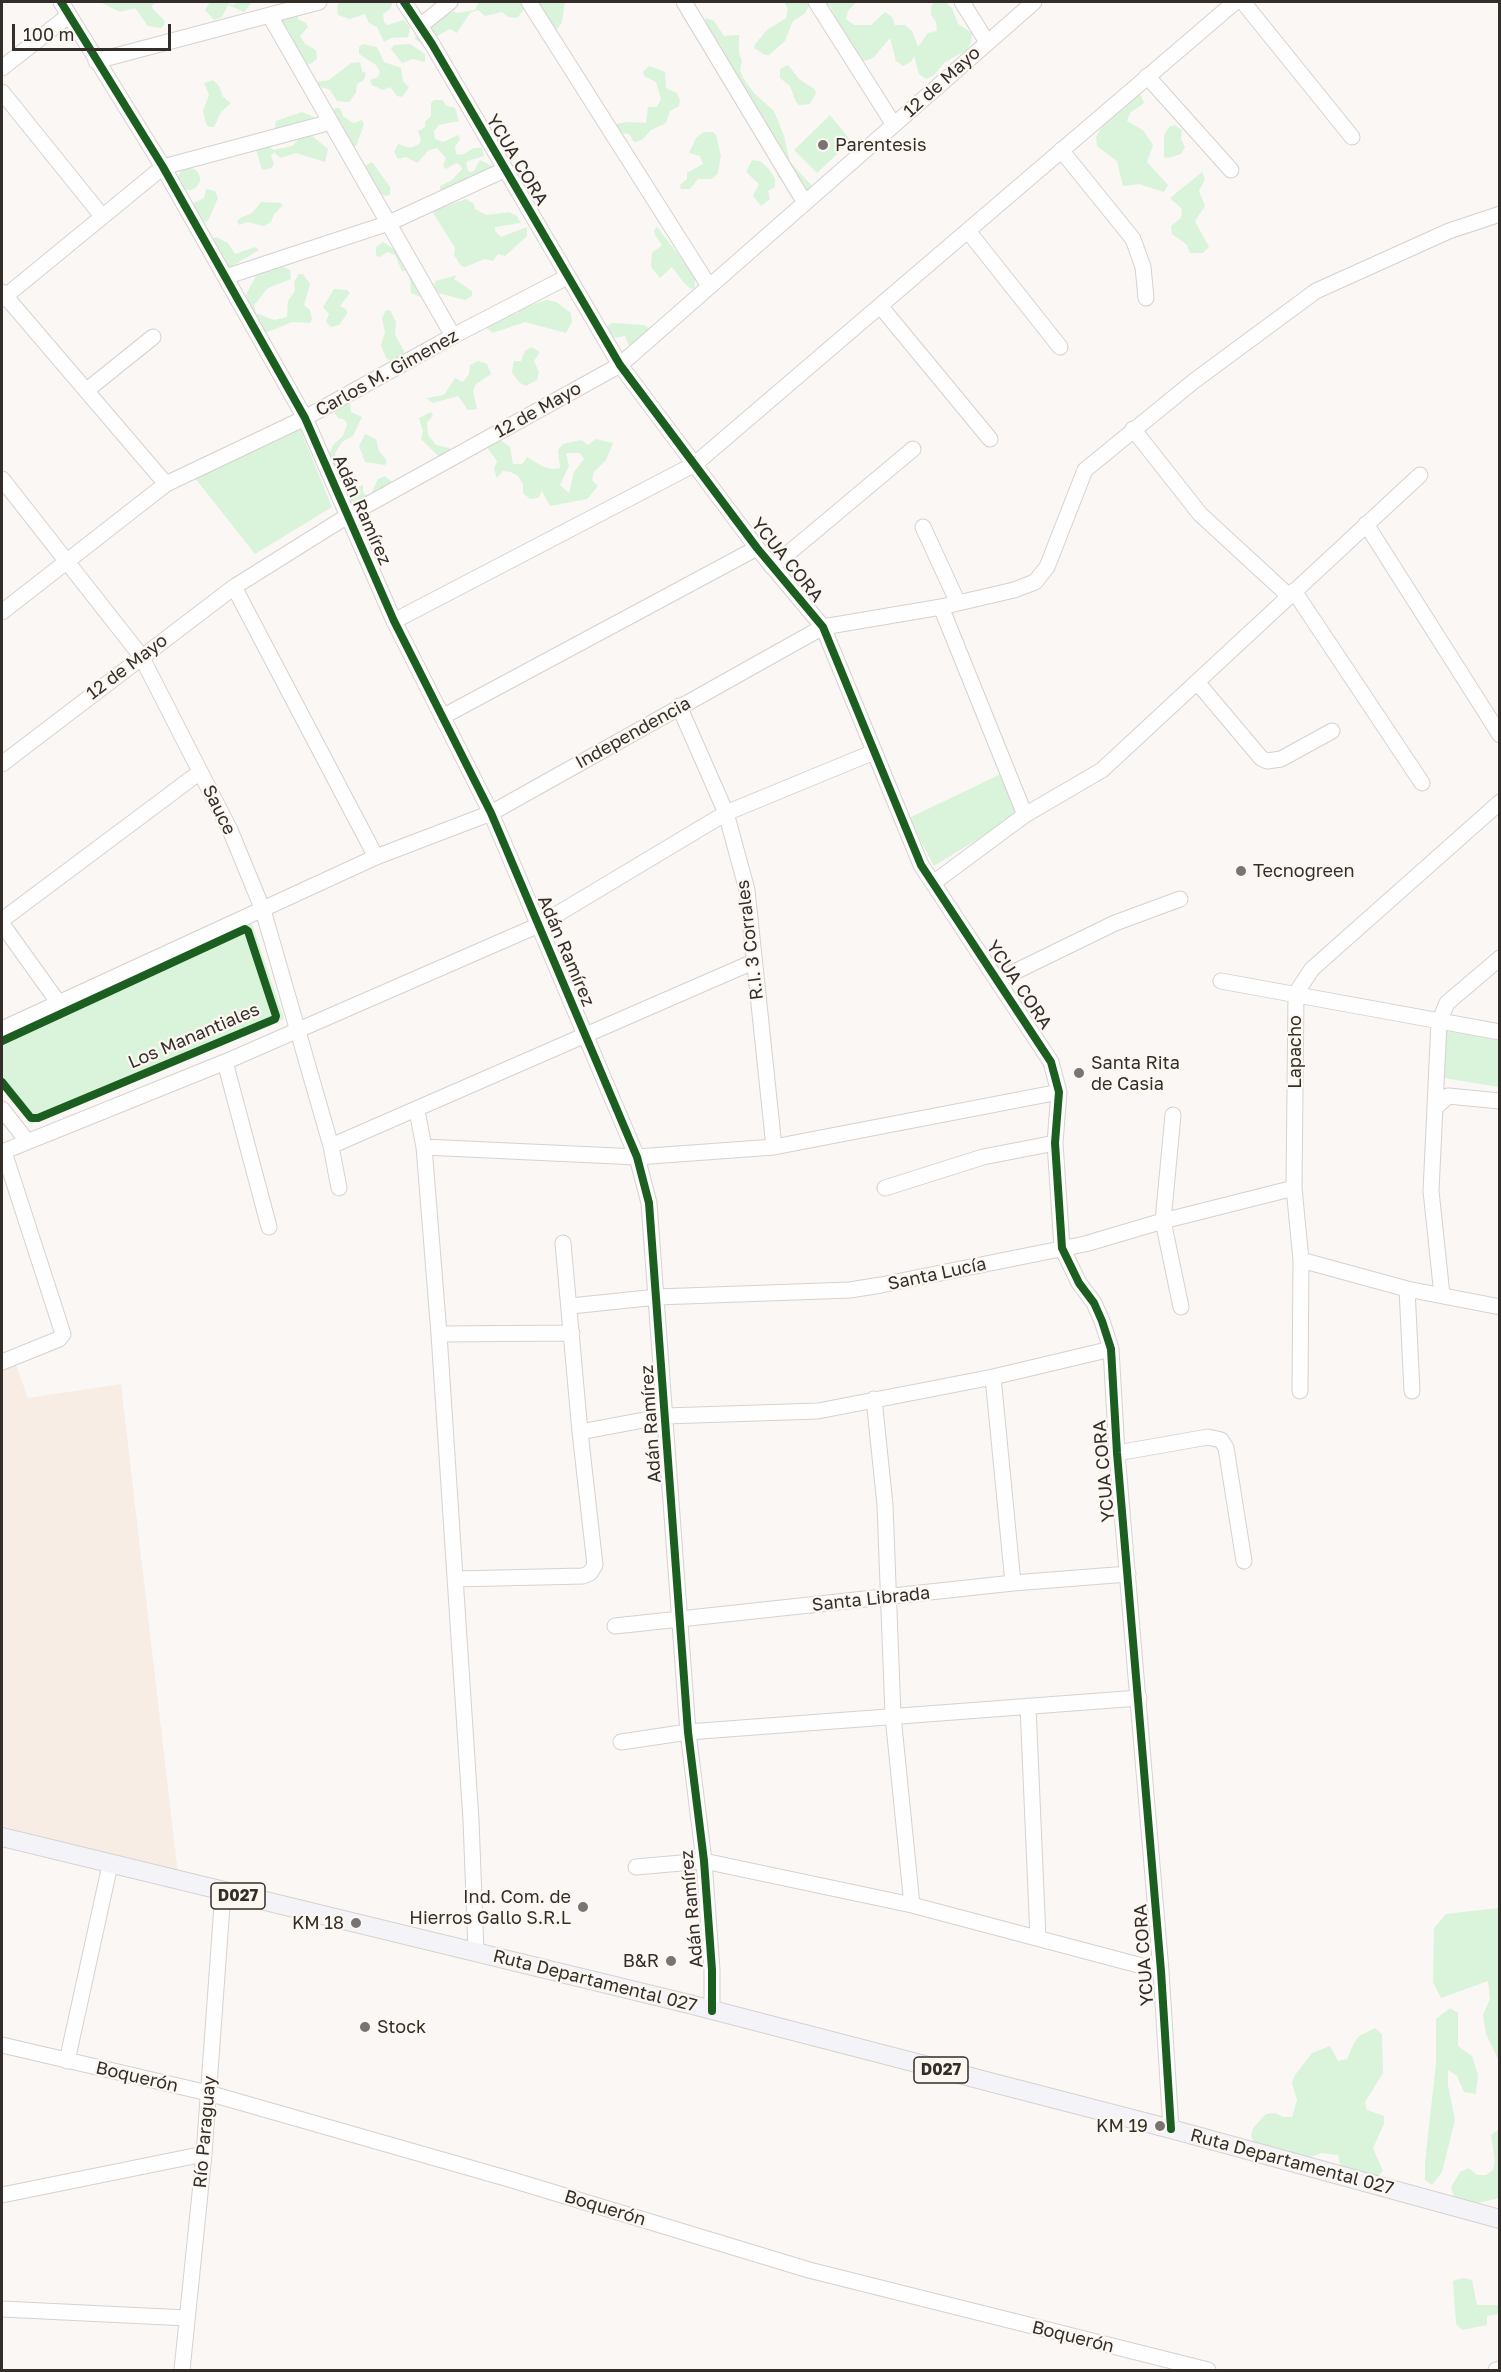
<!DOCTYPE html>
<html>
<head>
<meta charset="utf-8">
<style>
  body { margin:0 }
  #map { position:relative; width:1501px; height:2372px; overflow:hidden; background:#faf7f5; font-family:"Golos Text",sans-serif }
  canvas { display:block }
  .frame { position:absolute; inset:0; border:3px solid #342e2a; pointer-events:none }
  .scale { position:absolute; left:12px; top:24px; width:159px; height:27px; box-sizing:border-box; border:3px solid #342e2a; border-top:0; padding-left:8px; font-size:18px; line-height:21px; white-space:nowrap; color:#342e2a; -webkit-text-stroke:4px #fdf7f2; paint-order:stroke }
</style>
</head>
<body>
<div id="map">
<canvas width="1501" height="2372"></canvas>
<div class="frame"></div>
<div class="scale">100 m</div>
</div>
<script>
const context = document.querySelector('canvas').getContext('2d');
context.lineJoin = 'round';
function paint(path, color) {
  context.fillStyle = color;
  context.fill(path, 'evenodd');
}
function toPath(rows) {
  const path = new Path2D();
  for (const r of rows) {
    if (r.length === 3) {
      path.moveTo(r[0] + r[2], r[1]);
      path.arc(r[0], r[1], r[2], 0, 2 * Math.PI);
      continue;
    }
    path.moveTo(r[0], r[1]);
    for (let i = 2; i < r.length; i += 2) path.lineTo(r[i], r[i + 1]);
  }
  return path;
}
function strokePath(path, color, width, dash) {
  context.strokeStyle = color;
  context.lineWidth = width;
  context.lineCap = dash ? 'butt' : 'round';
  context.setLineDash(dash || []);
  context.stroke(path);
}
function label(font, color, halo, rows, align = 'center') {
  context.font = font + ' "Golos Text",sans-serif';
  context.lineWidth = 4.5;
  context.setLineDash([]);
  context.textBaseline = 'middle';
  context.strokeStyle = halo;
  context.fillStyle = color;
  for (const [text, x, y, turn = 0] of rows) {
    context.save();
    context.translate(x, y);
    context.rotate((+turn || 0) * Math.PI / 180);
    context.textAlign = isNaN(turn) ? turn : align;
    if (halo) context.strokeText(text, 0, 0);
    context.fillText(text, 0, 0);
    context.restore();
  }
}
const built = toPath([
  [14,1359,28,1398,121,1384,178,1874,2,1826,2,1364]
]);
const green = toPath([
  [100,2,161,2,153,4,152,8,165,21,164,25,161,28,148,26,135,8,120,12],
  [210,2,225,2,233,5,237,2,252,2,244,12,228,5,222,17,214,20,205,10],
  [339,2,393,2,390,9,383,14,384,22,387,25,404,20,410,28,408,37,391,38,384,42,377,27,369,23,365,14,350,19,338,15,337,7],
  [479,2,525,3,523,11,517,18,508,17,502,12,485,16,478,10,470,13,457,33,450,29,422,44,415,39,416,30,454,11,457,13,475,10],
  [539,2,565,2,562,22,553,36,544,36,533,24],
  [784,2,811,3,804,14,793,21,785,41,769,55,765,55,754,48,755,44,767,30,786,18,788,9],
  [824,2,856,2,848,11,846,19,854,25,871,25,885,12,892,17,895,25,905,25,912,31,918,47,928,33,937,31,936,22,931,15,931,6,935,2,945,2,952,8,958,24,972,33,971,42,967,50,945,62,934,75,926,79,919,74,914,56,917,50,911,62,903,66,896,61,890,38,873,58,865,61,857,59,830,6],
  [279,14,298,15,298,19,306,23,308,27,300,36,305,44,316,50,317,59,312,63,307,65,304,62,288,30,278,22],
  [706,18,714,21,724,36,739,35,739,53,742,61,740,70,743,78,754,93,774,111,784,136,790,162,813,187,807,195,787,191,785,183,778,177,774,160,764,145,757,140,721,46,704,27],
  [363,44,377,47,384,62,401,68,403,81,409,87,402,97,397,96,390,87,383,90,372,85,370,80,378,77,380,72,376,65,359,54,359,47],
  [410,44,425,54,425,62,413,59,402,63,391,49,394,45],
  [360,62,362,71,366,73,364,80,357,84,356,93,349,102,337,101,330,90,318,86,317,82,329,80,351,63],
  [788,65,799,79,814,89,816,93,810,104,799,105,796,102,790,86,780,78,780,69],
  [649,66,665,72,666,88,677,93,680,101,679,106,670,111,666,123,651,130,642,140,634,142,629,134,620,133,614,128,617,124,627,122,646,123,648,107,657,107,661,99,656,82,644,76,643,72],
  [213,80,219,86,223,97,231,103,221,112,214,127,209,127,206,124,203,111,209,95,204,83],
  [1141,95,1144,103,1130,113,1127,121,1143,130,1153,145,1147,162,1168,185,1164,192,1139,184,1123,186,1117,161,1097,146,1096,137,1110,114,1132,97],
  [434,100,442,100,447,106,455,108,459,121,439,125,434,131,435,139,443,142,458,135,460,139,455,147,456,154,462,155,474,148,482,148,484,156,468,161,466,164,469,172,474,171,480,160,492,166,491,170,472,179,468,178,440,194,440,186,452,180,462,169,460,165,456,163,446,169,443,166,446,158,437,148,429,150,417,163,406,157,398,159,394,152,398,144,410,148,419,144,421,140,418,131,425,127,425,122,431,116,431,103],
  [335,108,340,108,343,116,350,121,354,123,362,120,364,124,357,144,354,147,343,129,343,125,333,112],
  [302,112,314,117,315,121,274,133,276,121],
  [830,115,851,141,817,173,794,150],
  [1175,125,1182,130,1181,139,1185,147,1181,154,1168,158,1164,157,1164,135,1169,127],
  [704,132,713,132,716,135,721,156,718,173,712,179,698,179,690,189,681,189,680,185,687,179,687,173,703,164,700,156,689,153,696,138],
  [311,135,328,149,325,162,296,153,280,158,274,152,271,156,274,164,271,168,263,170,261,167,255,146,263,143,274,150,292,146,302,136],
  [752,160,760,161,767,167,775,178,775,187,768,191,770,199,761,206,753,196,759,184,746,172],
  [372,162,390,187,390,195,385,196,379,192,365,171,365,166],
  [189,179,11],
  [1202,172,1205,179,1199,191,1205,206,1195,221,1209,247,1203,253,1190,253,1187,245,1172,234,1171,226,1181,218,1182,209,1170,198],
  [206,189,215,191,218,198,208,221,200,223,192,204,204,198],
  [466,199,474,204,475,209,487,215,509,212,517,216,521,223,495,227,495,231,501,237,527,227,527,236,505,256,498,254,493,261,485,259,465,267,461,266,454,255,455,248,432,211],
  [261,202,280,203,283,205,274,214,271,222,264,226,247,222,239,225,237,221,240,218,252,213],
  [657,227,695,276,695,288,691,289,684,283,672,267,660,278,651,267,652,253,662,245,655,235,654,230],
  [216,237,228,243,235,254,255,247,259,250,229,268,211,245,212,239],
  [383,242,397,251,423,298,411,293,410,279,406,271,402,271,395,255,387,252,380,257,376,256,376,247],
  [282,266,290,270,291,279,268,288,254,305,256,313,274,320,287,317,288,301,295,291,294,282,299,274,303,274,310,284,304,305,310,310,312,319,310,323,292,322,263,334,244,298,258,272],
  [457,275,454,279,472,291,472,296,465,300,438,293,434,285,436,281],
  [334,289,347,290,350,293,340,306,347,310,347,314,339,325,331,327,326,322,329,314,323,307],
  [546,300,556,302,571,313,572,322,566,333,525,322,493,333,486,328,501,318,518,313,520,309],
  [390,310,396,322,395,335,404,351,404,355,394,363,386,358,381,345,385,332,382,319,385,311],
  [612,323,645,325,652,331,630,348,625,336,613,338,607,332,605,328],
  [531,347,540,352,534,361,539,372,537,380,526,386,520,383,512,373,513,365,514,361,521,361,525,351],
  [478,361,487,364,491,374,476,384,473,391,477,409,468,410,458,396,433,403,426,398,444,395,455,378,463,382,469,374,470,365],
  [350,403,351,412,362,417,353,436,342,442,335,453,340,474,336,477,328,457,333,445,343,436,347,424,345,420,338,418,334,411],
  [431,412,433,416,427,422,428,435,436,445,449,448,451,452,439,457,421,439,423,431,419,418],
  [296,419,332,507,255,554,191,473],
  [365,434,376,439,379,451,387,461,385,465,365,462,359,446],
  [496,437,510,447,513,464,522,464,527,457,542,466,551,469,560,468,558,450,563,444,581,440,588,445,596,439,613,443,606,460,594,472,592,480,598,486,587,499,550,506,542,491,538,498,530,499,523,493,523,484,518,476,511,472,503,471,497,478,494,469,497,461,487,447],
  [566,453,580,453,584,459,574,472,569,493,560,485,569,466],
  [385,476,392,482,390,486,350,506,345,499,354,489,363,485,363,492,366,495,371,494,378,479],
  [1001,774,1019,814,934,866,909,818],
  [251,921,284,1019,31,1124,2,1089,2,1038],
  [1446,1028,1499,1036,1499,1087,1444,1078],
  [1499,1908,1500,1908,1499,2061,1486,2034,1483,2015,1490,1999,1488,1981,1441,1998,1433,1982,1434,1928,1446,1914],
  [1450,2008,1458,2013,1458,2046,1472,2056,1478,2075,1476,2094,1464,2092,1457,2076,1448,2070,1448,2085,1455,2120,1442,2172,1432,2185,1425,2180,1425,2162,1436,2063,1436,2019],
  [1375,2028,1382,2034,1383,2073,1365,2102,1367,2110,1384,2116,1384,2124,1373,2148,1383,2171,1377,2177,1353,2176,1340,2164,1338,2155,1321,2153,1305,2159,1255,2144,1251,2136,1253,2128,1266,2114,1275,2113,1283,2117,1292,2117,1297,2100,1292,2083,1295,2075,1312,2053,1330,2046,1338,2061,1347,2059,1354,2043,1359,2036],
  [1499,2129,1499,2198,1465,2206,1456,2203,1451,2187,1460,2172,1469,2168,1477,2175,1486,2175,1493,2170,1495,2161,1491,2135],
  [1463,2278,1472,2280,1477,2305,1499,2305,1499,2314,1487,2316,1487,2325,1462,2330,1456,2324,1453,2281]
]);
const minor = toPath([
  [61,2,163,167,305,418,394,621,491,813,637,1157,649,1203,688,1732,704,1861,712,1970,712,2011],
  [404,2,432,44,620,365,757,548,823,627,921,865,1051,1062,1059,1092,1055,1143,1062,1248,1079,1283,1094,1303,1102,1321,1111,1349,1117,1453,1161,1971,1171,2129],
  [529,2,709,286],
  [684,2,805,203],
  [816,2,894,125],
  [962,2,987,42],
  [1243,2,1352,137],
  [270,16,453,336],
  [420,26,450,2],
  [96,61,319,2],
  [2,68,68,16],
  [1147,76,1231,170],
  [2,92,102,216],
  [1061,150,1133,239,1143,267,1146,298],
  [968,231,1060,347],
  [225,277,389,223,504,170],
  [2,292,166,484],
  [2,299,163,167,331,122],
  [881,307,990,439],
  [87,390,153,337],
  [1133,429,1200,514,1289,596],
  [2,479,141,656,230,830,263,910,331,1146,339,1188],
  [1366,524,1500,735],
  [923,527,958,603],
  [772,567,913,449],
  [234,587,376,857],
  [1294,591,1422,783],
  [941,607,1025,815],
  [2,612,166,484,305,418,453,336,567,277],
  [394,621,695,464,1235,2],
  [1197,682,1261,758,1267,761,1281,759,1332,731],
  [679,706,726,813,747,890,774,1147],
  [442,717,757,548],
  [2,764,234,587,349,515,620,365,1034,2],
  [933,883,1025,815,1102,770,1420,475],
  [2,920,200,772],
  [2,924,58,1002],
  [998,980,1115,923,1180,899],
  [1221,981,1500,1032],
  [2,1029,376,857,491,813,823,627,941,607,1014,590,1035,582,1047,567,1085,470,1194,381,1316,291,1449,231,1500,214],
  [225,1062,269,1227],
  [1435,1108,1448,1096,1500,1101],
  [2,1109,27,1141],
  [417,1111,424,1147,439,1334,471,1820,476,1951],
  [1173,1115,1163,1221,1181,1307],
  [331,1146,753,962],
  [424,1147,637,1157,774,1147,1059,1092],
  [2,1152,225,1062,539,925,726,813,874,752],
  [885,1188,983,1157,1055,1143],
  [1301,1260,1407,1289,1500,1307],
  [1407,1289,1412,1391],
  [1442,1295,1431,1191,1439,1022,1447,1003,1500,958],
  [571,1306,657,1297,850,1290,881,1285,1085,1244,1163,1221,1294,1188],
  [439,1334,572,1333],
  [2,1362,59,1339,63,1334,4,1152],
  [993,1377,1013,1583],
  [1300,1391,1301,1260,1294,1188,1296,993,1312,969,1500,802],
  [874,1399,885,1505,893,1716,912,1905],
  [580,1432,665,1416,818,1411,993,1377,1111,1349],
  [1117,1453,1208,1437,1221,1440,1226,1448,1244,1561],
  [455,1579,583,1576,590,1573,595,1565,580,1432,563,1243],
  [615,1626,1013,1583,1128,1574],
  [1028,1706,1038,1938],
  [621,1742,688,1732,1139,1698],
  [636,1867,704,1861,912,1905,1161,1971],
  [2,2045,208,2093,509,2179,809,2270,1208,2370],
  [67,2061,110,1865],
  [2,2195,204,2154],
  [2,2309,187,2318],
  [182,2370,204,2154,223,1892],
  [1496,2370,1500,2369]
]);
const major = toPath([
  [2,1837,689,2004,1171,2129,1500,2219]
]);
const cycleway = toPath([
  [61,2,163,167,305,418,394,621,491,813,637,1157,649,1203,688,1732,704,1861,712,1970,712,2011],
  [404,2,432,44,620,365,757,548,823,627,921,865,1051,1062,1059,1092,1055,1143,1062,1248,1079,1283,1094,1303,1102,1321,1111,1349,1117,1453,1161,1971,1171,2129],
  [2,1041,245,929,248,931,276,1016,275,1019,38,1118,31,1118,2,1082]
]);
const markers = [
  [823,145,6,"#797471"],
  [1241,871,6,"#797471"],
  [1079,1073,6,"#797471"],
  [583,1907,6,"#797471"],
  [356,1923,6,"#797471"],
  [671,1961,6,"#797471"],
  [365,2027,6,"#797471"],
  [1160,2126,6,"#797471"]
];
const shields = [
  [238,1896,54],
  [941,2070,54]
];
const shieldNames = [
  ["D027",238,1896],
  ["D027",941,2070]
];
const streetNames = [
  ["12 de Mayo",942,82,-42],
  ["YCUA CORA",517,160,59],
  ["Carlos M. Gimenez",387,373,-29],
  ["12 de Mayo",538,410,-29],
  ["Adán Ramírez",362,510,66],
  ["YCUA CORA",787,560,51],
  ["12 de Mayo",127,667,-37],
  ["Independencia",633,733,-29],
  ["Sauce",219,810,64],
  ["R.I. 3 Corrales",750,940,-97],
  ["Adán Ramírez",566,951,67],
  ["YCUA CORA",1019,985,56],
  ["Los Manantiales",194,1036,-23],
  ["Lapacho",1295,1052,-90],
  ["Santa Lucía",937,1274,-12],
  ["Adán Ramírez",651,1424,-94],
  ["YCUA CORA",1104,1471,-95],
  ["Santa Librada",871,1599,-6],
  ["Adán Ramírez",692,1909,-95],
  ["YCUA CORA",1144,1955,-94],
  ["Ruta Departamental 027",595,1981,14],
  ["Boquerón",137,2077,13],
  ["Río Paraguay",205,2132,-85],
  ["Ruta Departamental 027",1292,2162,15],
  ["Boquerón",605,2208,17],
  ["Boquerón",1073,2337,14]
];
const poiNames = [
  ["Parentesis",835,145],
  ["Tecnogreen",1253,871],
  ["Santa Rita",1091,1063],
  ["de Casia",1091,1084],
  ["Ind. Com. de",571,1897,"right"],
  ["Hierros Gallo S.R.L",571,1918,"right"],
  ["KM 18",344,1923,"right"],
  ["B&R",659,1961,"right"],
  ["Stock",377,2027],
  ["KM 19",1148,2126,"right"]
];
paint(built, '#f8ede5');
paint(green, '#d9f4db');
strokePath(minor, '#d6d2ce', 17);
strokePath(major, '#d5d2d0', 20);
strokePath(minor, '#fefefe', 15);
strokePath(major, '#f3f3f8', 18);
strokePath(cycleway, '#1b5e20', 8);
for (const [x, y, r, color] of markers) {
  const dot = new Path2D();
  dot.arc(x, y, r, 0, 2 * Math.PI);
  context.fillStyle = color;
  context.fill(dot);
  strokePath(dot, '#fdf7f2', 2);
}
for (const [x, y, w] of shields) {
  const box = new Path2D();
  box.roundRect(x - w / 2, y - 13, w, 26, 4.5);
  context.fillStyle = '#fdf7f2';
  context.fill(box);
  strokePath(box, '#342e2a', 1.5);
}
label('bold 16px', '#342e2a', null, shieldNames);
label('18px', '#342e2a', '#fdf7f2', streetNames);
label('18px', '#342e2a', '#fdf7f2', poiNames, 'left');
</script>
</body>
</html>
